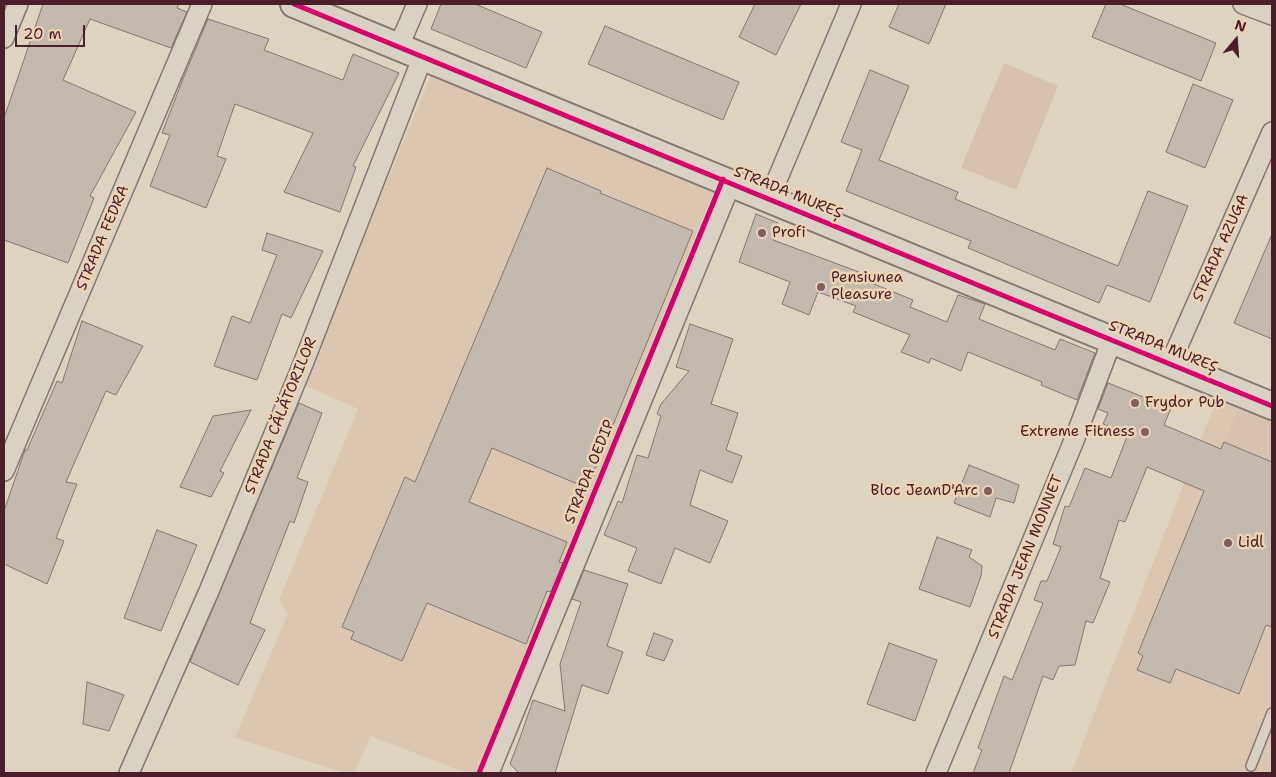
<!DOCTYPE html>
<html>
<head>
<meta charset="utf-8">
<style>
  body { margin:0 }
  #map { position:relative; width:1276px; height:777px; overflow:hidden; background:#ded2c1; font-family:"Shantell Sans",sans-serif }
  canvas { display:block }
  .frame { position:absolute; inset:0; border:5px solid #4a1f2b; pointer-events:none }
  .north { position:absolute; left:1211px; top:15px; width:50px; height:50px; -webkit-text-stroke:4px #ebd3b4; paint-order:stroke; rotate:18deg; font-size:14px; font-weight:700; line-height:20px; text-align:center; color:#4a1f2b }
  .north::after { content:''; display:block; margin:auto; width:18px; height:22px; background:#4a1f2b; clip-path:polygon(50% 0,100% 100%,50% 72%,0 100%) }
  .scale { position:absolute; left:15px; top:25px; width:70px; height:22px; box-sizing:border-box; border:2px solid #4a1f2b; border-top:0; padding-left:6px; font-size:15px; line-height:18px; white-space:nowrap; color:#4a1f2b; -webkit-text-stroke:4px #ebd3b4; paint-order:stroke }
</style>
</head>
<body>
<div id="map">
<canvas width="1276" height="777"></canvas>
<div class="frame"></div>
<div class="north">N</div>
<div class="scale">20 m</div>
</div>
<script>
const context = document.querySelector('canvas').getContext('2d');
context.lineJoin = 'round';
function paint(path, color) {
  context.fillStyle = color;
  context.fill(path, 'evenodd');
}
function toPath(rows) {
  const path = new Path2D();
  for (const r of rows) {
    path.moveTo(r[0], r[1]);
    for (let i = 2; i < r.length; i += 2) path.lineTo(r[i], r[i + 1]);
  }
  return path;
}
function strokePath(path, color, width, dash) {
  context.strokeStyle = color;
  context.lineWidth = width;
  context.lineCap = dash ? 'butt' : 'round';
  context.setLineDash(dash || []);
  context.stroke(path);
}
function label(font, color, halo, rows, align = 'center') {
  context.font = font + ' "Shantell Sans",sans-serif';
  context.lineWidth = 5;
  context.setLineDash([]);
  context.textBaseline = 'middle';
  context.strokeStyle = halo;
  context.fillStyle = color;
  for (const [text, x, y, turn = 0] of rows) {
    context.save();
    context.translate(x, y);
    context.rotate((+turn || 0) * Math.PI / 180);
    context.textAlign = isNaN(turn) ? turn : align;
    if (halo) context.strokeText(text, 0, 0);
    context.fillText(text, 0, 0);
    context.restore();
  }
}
const built = toPath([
  [435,66,717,183,476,773,466,773,371,736,354,773,345,773,235,738,288,614,279,600,358,409,302,384],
  [1220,391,1272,412,1272,773,1071,773]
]);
const green = toPath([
  [1004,63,1058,86,1016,190,961,168],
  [1239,407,1272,421,1272,462,1224,442]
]);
const building = toPath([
  [43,4,179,4,177,8,187,12,171,48,90,19,63,80,136,112,90,196,94,198,68,263,4,240,4,118,43,4],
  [441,4,475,4,542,32,526,68,431,29,441,4],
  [755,4,801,4,776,55,739,37,755,4],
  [899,4,946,4,929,44,889,27,899,4],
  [1106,4,1120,4,1216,43,1201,81,1092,37,1106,4],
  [208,19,269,39,264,50,343,80,353,54,399,73,353,166,356,167,340,212,284,192,313,133,235,104,217,156,226,159,206,208,150,186,170,135,162,133,183,79,208,19],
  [605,26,739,82,723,120,588,64,605,26],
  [870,70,909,86,879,160,958,192,955,199,1118,266,1148,191,1188,206,1150,302,1107,285,1099,303,968,248,971,241,846,191,862,150,841,142,870,70],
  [1193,84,1233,100,1205,168,1166,152,1193,84],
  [547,168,601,191,600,193,693,231,587,488,492,448,469,502,567,542,559,562,563,563,551,592,547,591,526,644,427,603,402,661,351,639,354,632,342,627,405,477,415,482,547,168],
  [756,214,778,223,773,240,859,272,857,277,913,300,910,307,947,322,958,295,985,304,979,319,1055,350,1060,339,1095,353,1077,400,1041,385,1042,382,968,352,961,371,931,358,929,363,901,352,910,335,853,312,856,306,818,292,809,315,782,304,790,282,739,262,756,214],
  [267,233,323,251,291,318,282,314,257,380,214,366,232,316,250,323,277,255,262,250,267,233],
  [1272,234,1272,339,1234,323,1272,234],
  [82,321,143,346,116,395,106,391,66,482,77,484,56,538,64,541,47,584,4,564,4,511,25,450,27,450,57,381,62,383,82,321],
  [690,324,733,339,711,404,738,413,726,450,742,456,732,483,700,470,690,505,728,521,710,563,675,548,661,584,628,571,637,548,604,535,618,501,622,503,637,455,648,458,661,416,657,414,661,404,689,371,676,367,690,324],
  [1108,383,1171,408,1164,425,1221,449,1224,442,1272,462,1272,627,1266,625,1239,694,1176,669,1170,683,1137,670,1143,656,1138,653,1204,491,1147,467,1125,522,1119,520,1100,578,1110,582,1093,623,1086,621,1075,665,1059,666,1053,680,1043,676,1009,773,973,773,982,750,978,748,1004,676,1012,680,1043,603,1034,600,1041,581,1047,581,1061,547,1053,544,1065,506,1069,507,1085,468,1111,478,1128,434,1103,424,1108,413,1098,409,1108,383],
  [299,403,322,413,297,478,308,482,294,523,290,521,250,623,265,630,238,685,190,662,299,403],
  [251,410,220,471,224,473,211,497,180,487,213,416,251,410],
  [969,465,1019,485,1014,503,996,498,990,517,954,503,969,465],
  [157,530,197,545,161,631,124,618,157,530],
  [937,537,972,550,969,557,982,566,981,576,970,607,919,589,937,537],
  [584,570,628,584,607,646,623,652,608,694,582,685,555,773,519,773,510,764,521,735,533,700,565,711,560,664,581,602,572,599,584,570],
  [654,633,673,640,664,661,646,655,654,633],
  [889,643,937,660,915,721,867,704,889,643],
  [87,682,124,695,109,731,83,724,87,682]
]);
const lane = toPath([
  [1251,766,1272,713]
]);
const street = toPath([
  [1243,4,1272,15],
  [4,38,18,4],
  [399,46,417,4],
  [769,199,851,4],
  [1170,364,1272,132],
  [4,471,202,4],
  [129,773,209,591,303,364,423,56],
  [489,773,731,183],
  [936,773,1075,438,1112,340]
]);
const secondary = toPath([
  [294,4,1272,406]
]);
const cycleway = toPath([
  [294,4,1272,406],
  [479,773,723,179]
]);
const markers = [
  [762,233,5,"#7e5e60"],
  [821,287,5,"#7e5e60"],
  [1135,403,5,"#7e5e60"],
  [1145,432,5,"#7e5e60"],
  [988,491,5,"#7e5e60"],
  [1228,543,5,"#7e5e60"]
];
const streetNames = [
  ["STRADA MUREȘ",788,193,22],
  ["STRADA FEDRA",103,238,-67],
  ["STRADA AZUGA",1221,248,-66],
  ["STRADA MUREȘ",1163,347,22],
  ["STRADA CĂLĂTORILOR",281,416,-68],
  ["STRADA OEDIP",590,472,-68],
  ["STRADA JEAN MONNET",1026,557,-68]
];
const poiNames = [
  ["Profi",772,233],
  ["Pensiunea",831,278],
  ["Pleasure",831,295],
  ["Frydor Pub",1145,403],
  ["Extreme Fitness",1135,432,"right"],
  ["Bloc JeanD'Arc",978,491,"right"],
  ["Lidl",1238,543]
];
paint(built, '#dbc7b1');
paint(green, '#d6c2ae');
paint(building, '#c4b9ae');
strokePath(building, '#857772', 1);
strokePath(lane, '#857772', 12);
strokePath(street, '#857772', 22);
strokePath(secondary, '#857772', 30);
strokePath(lane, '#dad1c5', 9);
strokePath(street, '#dad1c5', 19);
strokePath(secondary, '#dad1c5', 26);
strokePath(cycleway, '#d6006c', 5);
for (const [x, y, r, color] of markers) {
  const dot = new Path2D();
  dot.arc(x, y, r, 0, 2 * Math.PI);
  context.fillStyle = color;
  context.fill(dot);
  strokePath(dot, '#ebd3b4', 2);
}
label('15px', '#4a1f2b', '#ebd3b4', streetNames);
label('15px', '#4a1f2b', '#ebd3b4', poiNames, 'left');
</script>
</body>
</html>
